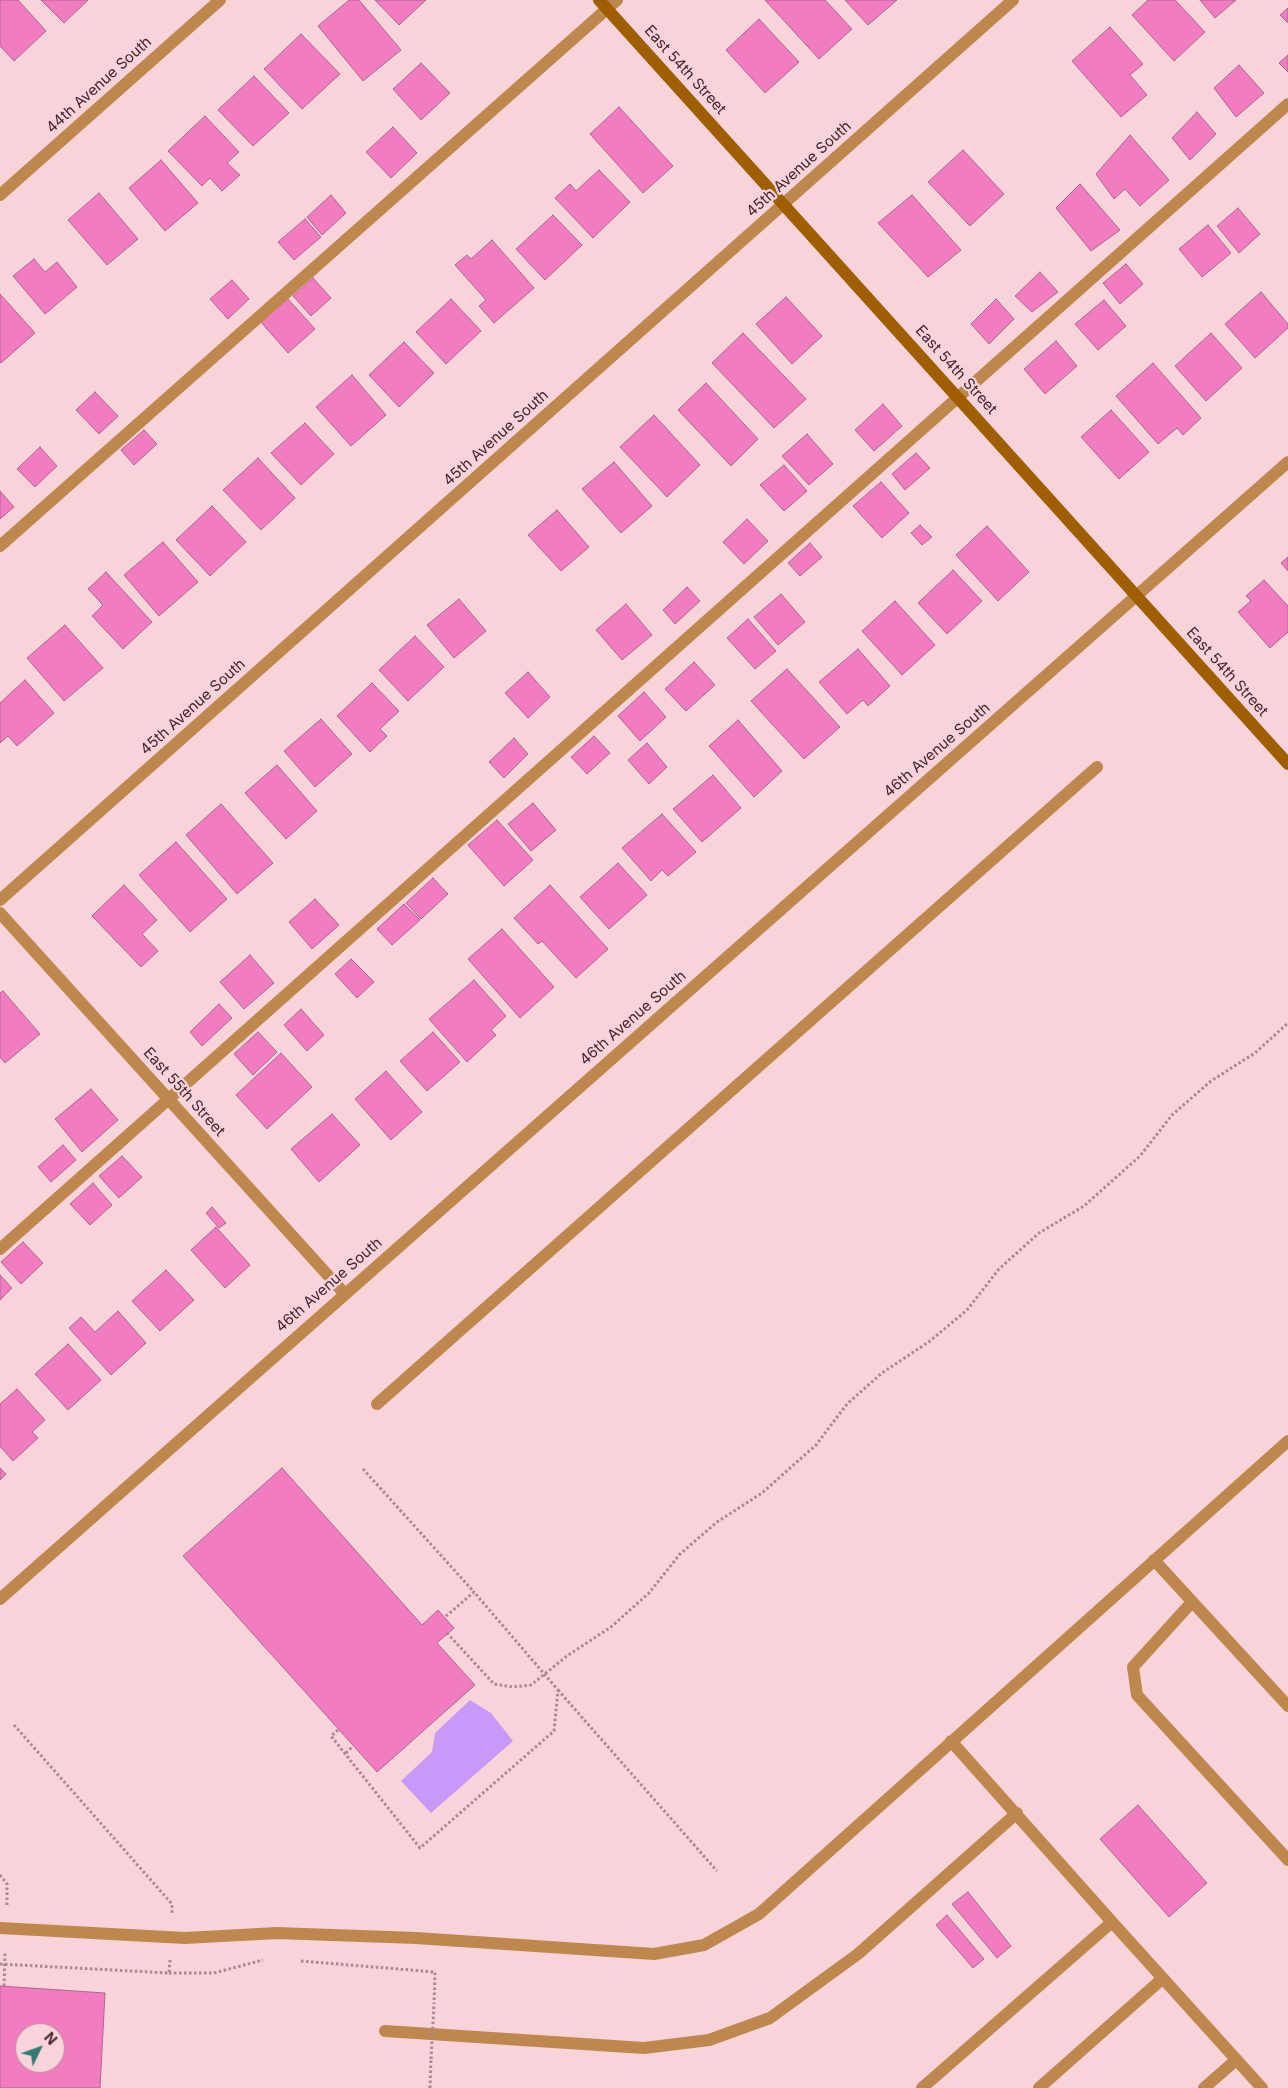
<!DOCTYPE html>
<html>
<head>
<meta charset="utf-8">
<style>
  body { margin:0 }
  #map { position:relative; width:1288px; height:2088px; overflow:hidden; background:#f9d3da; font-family:Inter,sans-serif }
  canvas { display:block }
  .north { position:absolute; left:15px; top:2023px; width:50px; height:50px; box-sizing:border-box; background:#f9d3da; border:1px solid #b28d95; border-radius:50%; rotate:48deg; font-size:14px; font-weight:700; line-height:20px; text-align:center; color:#48252d }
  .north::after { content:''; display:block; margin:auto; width:18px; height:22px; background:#337a73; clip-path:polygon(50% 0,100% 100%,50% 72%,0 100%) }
</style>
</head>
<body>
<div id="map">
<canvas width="1288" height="2088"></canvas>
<div class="north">N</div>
</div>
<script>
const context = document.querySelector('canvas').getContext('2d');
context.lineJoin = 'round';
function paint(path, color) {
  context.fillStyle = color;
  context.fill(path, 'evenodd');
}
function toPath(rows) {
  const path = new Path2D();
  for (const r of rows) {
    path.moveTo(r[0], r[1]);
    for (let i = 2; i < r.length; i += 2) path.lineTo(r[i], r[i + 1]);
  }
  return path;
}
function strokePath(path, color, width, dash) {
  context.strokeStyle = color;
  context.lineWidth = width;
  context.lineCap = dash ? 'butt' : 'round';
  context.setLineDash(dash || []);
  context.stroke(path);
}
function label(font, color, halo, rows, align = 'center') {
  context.font = font + ' Inter,sans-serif';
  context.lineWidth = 4.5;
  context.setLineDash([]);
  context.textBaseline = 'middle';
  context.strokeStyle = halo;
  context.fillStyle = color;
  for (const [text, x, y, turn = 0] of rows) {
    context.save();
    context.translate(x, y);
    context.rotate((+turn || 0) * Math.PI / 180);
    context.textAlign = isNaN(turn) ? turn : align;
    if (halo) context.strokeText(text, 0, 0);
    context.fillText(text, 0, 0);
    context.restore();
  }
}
const green = toPath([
  [470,1700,491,1713,513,1741,431,1813,401,1781,432,1752,435,1733]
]);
const building = toPath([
  [0,0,18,0,46,31,14,61,0,46,0,0],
  [41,0,88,0,64,23,41,0],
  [349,0,359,0,401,50,363,81,318,26,349,0],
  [375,0,426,0,399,25,375,0],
  [765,0,825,0,852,29,819,59,765,0],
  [845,0,897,0,868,25,845,0],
  [1148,0,1175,0,1205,32,1174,61,1132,15,1148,0],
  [1200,0,1236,0,1215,18,1200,0],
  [1288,8,1288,23,1280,15,1288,8],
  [759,19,799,62,765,93,726,50,759,19],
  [1110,27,1143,64,1130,75,1147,95,1121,117,1072,61,1110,27],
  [301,34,340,74,302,109,264,69,301,34],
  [1288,55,1288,72,1279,63,1288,55],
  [421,63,450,93,421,120,393,89,421,63],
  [1239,65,1264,93,1236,117,1214,88,1239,65],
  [254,76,289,113,253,146,218,110,254,76],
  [619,107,673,166,643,193,590,134,619,107],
  [1197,112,1216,134,1190,160,1172,138,1197,112],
  [205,116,239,152,227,163,240,175,222,191,210,178,202,186,168,151,205,116],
  [393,127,417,153,391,178,366,152,393,127],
  [1130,135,1169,180,1140,206,1125,189,1114,199,1096,174,1130,135],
  [963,150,1004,194,970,226,928,182,963,150],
  [161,160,198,203,165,231,129,188,161,160],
  [599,170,630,202,593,238,555,198,570,184,576,191,599,170],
  [1080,184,1120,230,1091,251,1056,208,1080,184],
  [99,193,138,239,107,265,68,220,99,193],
  [331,195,346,213,322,235,307,217,331,195],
  [912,195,961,250,928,277,878,223,912,195],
  [1238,208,1260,234,1239,253,1217,226,1238,208],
  [553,215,582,245,545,280,516,249,553,215],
  [305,219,321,237,294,260,278,242,305,219],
  [1208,225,1231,253,1202,277,1179,249,1208,225],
  [492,240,534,288,494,323,479,306,486,300,455,265,467,255,471,259,492,240],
  [34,259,45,272,57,262,77,287,45,314,13,276,34,259],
  [1126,264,1143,284,1120,304,1103,283,1126,264],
  [1040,272,1058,292,1032,312,1015,296,1040,272],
  [313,278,331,298,311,316,293,296,313,278],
  [232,280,249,299,228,319,210,299,232,280],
  [1261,292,1288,324,1288,328,1255,358,1225,324,1261,292],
  [0,294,35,333,1,363,0,362,0,294],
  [786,297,822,336,792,364,756,324,786,297],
  [287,298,315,329,288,353,260,321,287,298],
  [451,299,481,331,446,364,416,332,451,299],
  [996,299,1014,319,989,344,971,324,996,299],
  [1104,300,1126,326,1098,350,1075,324,1104,300],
  [743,333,806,399,774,428,712,363,743,333],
  [1211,333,1242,368,1206,401,1175,366,1211,333],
  [1056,341,1077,366,1045,394,1024,369,1056,341],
  [404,342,434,373,399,407,369,375,404,342],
  [1153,363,1201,418,1183,435,1177,428,1158,444,1116,396,1153,363],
  [352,375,386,415,351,446,316,407,352,375],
  [706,383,758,439,731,466,678,410,706,383],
  [95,392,118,416,99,434,76,410,95,392],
  [883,404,902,426,874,451,855,430,883,404],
  [1111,410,1149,452,1119,479,1081,437,1111,410],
  [654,415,700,465,667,497,620,447,654,415],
  [305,423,334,454,301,485,271,453,305,423],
  [144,430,157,444,134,465,121,450,144,430],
  [807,434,833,464,809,485,782,456,807,434],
  [40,447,57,466,35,487,17,469,40,447],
  [916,453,930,468,905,490,892,474,916,453],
  [258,458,295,498,261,530,223,490,258,458],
  [614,462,652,506,621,533,582,489,614,462],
  [784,465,807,491,784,511,760,485,784,465],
  [881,482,909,513,882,538,853,506,881,482],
  [0,491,14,507,0,519,0,491],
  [212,506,246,542,210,576,176,540,212,506],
  [557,510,589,547,561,571,528,535,557,510],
  [747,519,768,541,744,564,723,542,747,519],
  [920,525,932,537,922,545,911,533,920,525],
  [987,526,1029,572,998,601,956,555,987,526],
  [163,542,198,582,159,616,124,575,163,542],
  [810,543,822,557,800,576,788,563,810,543],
  [1288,557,1288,571,1281,563,1288,557],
  [953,570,982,601,947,634,918,603,953,570],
  [106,572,152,622,123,649,92,616,103,605,88,589,106,572],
  [1264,580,1288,606,1288,632,1270,648,1238,612,1251,601,1246,596,1264,580],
  [687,587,700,601,675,624,663,610,687,587],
  [781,594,805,622,778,645,754,617,781,594],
  [459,599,486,631,454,658,427,625,459,599],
  [895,601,935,645,902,675,862,631,895,601],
  [626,604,652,635,622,660,596,630,626,604],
  [748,619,776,651,755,669,727,638,748,619],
  [65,625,103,668,64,701,27,658,65,625],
  [415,636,444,667,408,701,379,670,415,636],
  [858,649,890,686,868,706,863,700,847,714,819,682,858,649],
  [694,662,715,685,686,711,665,689,694,662],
  [787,669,840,727,804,759,751,701,787,669],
  [528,672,550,697,528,718,505,693,528,672],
  [25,680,54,713,17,746,8,736,0,743,0,703,25,680],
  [372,683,399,711,380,729,387,736,370,752,337,716,372,683],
  [644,692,666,717,640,741,618,716,644,692],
  [321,719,352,754,315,787,284,751,321,719],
  [738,720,782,771,754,797,709,746,738,720],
  [594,736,610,753,587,774,571,757,594,736],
  [514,738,528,754,504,778,489,762,514,738],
  [647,743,667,767,649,784,628,760,647,743],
  [277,765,317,811,286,839,245,793,277,765],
  [713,775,741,808,702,842,673,809,713,775],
  [533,803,556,830,531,851,508,824,533,803],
  [221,804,273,863,237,894,186,835,221,804],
  [662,814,696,852,668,876,662,870,651,881,622,848,662,814],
  [497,820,533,860,504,886,468,845,497,820],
  [176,842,227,899,190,932,139,875,176,842],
  [618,863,647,895,609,929,580,897,618,863],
  [433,878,448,894,421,919,406,903,433,878],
  [124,885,157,920,142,934,158,951,141,967,92,916,124,885],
  [550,885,608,949,576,978,542,941,538,944,514,918,550,885],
  [315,899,339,925,312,949,289,922,315,899],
  [404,904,420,920,392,945,377,929,404,904],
  [502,929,554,987,520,1018,468,959,502,929],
  [250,955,274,983,244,1009,220,982,250,955],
  [351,959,374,982,357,998,335,974,351,959],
  [474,980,506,1016,491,1030,496,1035,467,1062,429,1019,474,980],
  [3,991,40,1034,5,1063,0,1057,0,993,3,991],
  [219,1004,232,1018,202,1046,190,1032,219,1004],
  [301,1009,324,1035,307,1051,284,1025,301,1009],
  [258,1032,277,1052,253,1075,234,1054,258,1032],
  [433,1032,460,1062,427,1091,400,1061,433,1032],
  [281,1053,312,1087,267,1129,236,1095,281,1053],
  [386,1071,422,1112,391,1140,355,1099,386,1071],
  [91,1089,118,1120,82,1152,55,1119,91,1089],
  [332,1114,360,1145,319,1182,291,1149,332,1114],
  [63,1145,76,1160,51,1182,38,1167,63,1145],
  [122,1156,142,1177,119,1198,99,1176,122,1156],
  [93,1183,112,1205,90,1225,70,1204,93,1183],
  [212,1207,226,1223,219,1228,206,1213,212,1207],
  [216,1227,250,1265,225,1288,191,1250,216,1227],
  [23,1242,43,1263,21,1284,1,1262,23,1242],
  [166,1270,194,1300,160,1331,132,1301,166,1270],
  [0,1275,12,1288,0,1300,0,1275],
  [118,1311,146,1343,111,1375,69,1328,81,1317,95,1332,118,1311],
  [68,1344,101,1380,68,1410,35,1374,68,1344],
  [17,1389,45,1420,32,1432,38,1438,13,1461,0,1446,0,1404,17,1389],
  [0,1468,6,1474,0,1480,0,1468],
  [282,1468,422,1625,438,1610,454,1628,437,1643,475,1685,377,1772,183,1556,282,1468],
  [1138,1805,1207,1883,1169,1917,1100,1839,1138,1805],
  [968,1892,1011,1946,997,1958,952,1904,968,1892],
  [947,1915,984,1959,973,1968,936,1925,947,1915],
  [0,1986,105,1993,100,2088,0,2088,0,1986],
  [25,2033,55,2033,55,2063,25,2063,25,2033]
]);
const path = toPath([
  [363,1469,474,1592],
  [447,1633,494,1684,513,1687,531,1685,567,1656,611,1627,649,1593,680,1554,717,1522,762,1493,816,1445,847,1404,882,1373,930,1341,967,1310,999,1269,1039,1233,1084,1206,1140,1156,1172,1115,1211,1081,1255,1053,1288,1023],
  [558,1690,717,1871],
  [14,1725,172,1904,172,1914],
  [338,1730,331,1736,420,1848,554,1731,558,1690,474,1592,445,1617],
  [346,1753,353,1746],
  [0,1875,7,1884,7,1905],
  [301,1961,435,1972,434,2004],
  [0,1964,169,1973,170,1960],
  [169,1973,214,1973,263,1960],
  [4,1986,5,1953],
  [430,2088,431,2059]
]);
const lane = toPath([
  [0,546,617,0],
  [0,1249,1288,104],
  [377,1404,1097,767],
  [1154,1560,1288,1706],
  [1192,1602,1133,1667,1137,1695,1288,1860],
  [951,1741,1112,1922,1262,2088],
  [0,1928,185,1938,277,1933,416,1938,654,1954,704,1945,759,1914,1288,1441],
  [385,2031,644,2048,709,2040,770,2018,858,1954,1017,1813],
  [922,2088,1112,1922],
  [1039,2088,1162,1979],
  [1204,2088,1236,2060]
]);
const street = toPath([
  [0,195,220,0],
  [0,900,1013,0],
  [0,913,344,1293],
  [0,1599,1288,462]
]);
const secondary = toPath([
  [599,0,1288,764]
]);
const pathBridge = toPath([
  [431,2059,434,2004]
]);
const streetNames = [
  ["East 54th Street",685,70,48],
  ["44th Avenue South",99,85,-42],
  ["45th Avenue South",799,169,-42],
  ["East 54th Street",956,370,48],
  ["45th Avenue South",496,438,-42],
  ["East 54th Street",1227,672,48],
  ["45th Avenue South",193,707,-42],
  ["46th Avenue South",937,750,-41],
  ["46th Avenue South",633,1018,-41],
  ["East 55th Street",184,1092,48],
  ["46th Avenue South",329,1285,-41]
];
paint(green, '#c899f8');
paint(building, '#f27cc0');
strokePath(building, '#af658f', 1);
strokePath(path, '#ac878f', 3, [2.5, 2.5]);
strokePath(lane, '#be874d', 12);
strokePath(street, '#be874d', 12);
strokePath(secondary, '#9f5f00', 12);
strokePath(pathBridge, '#ac878f', 3, [2.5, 2.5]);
label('15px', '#48252d', '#f9d3da', streetNames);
</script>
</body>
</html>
